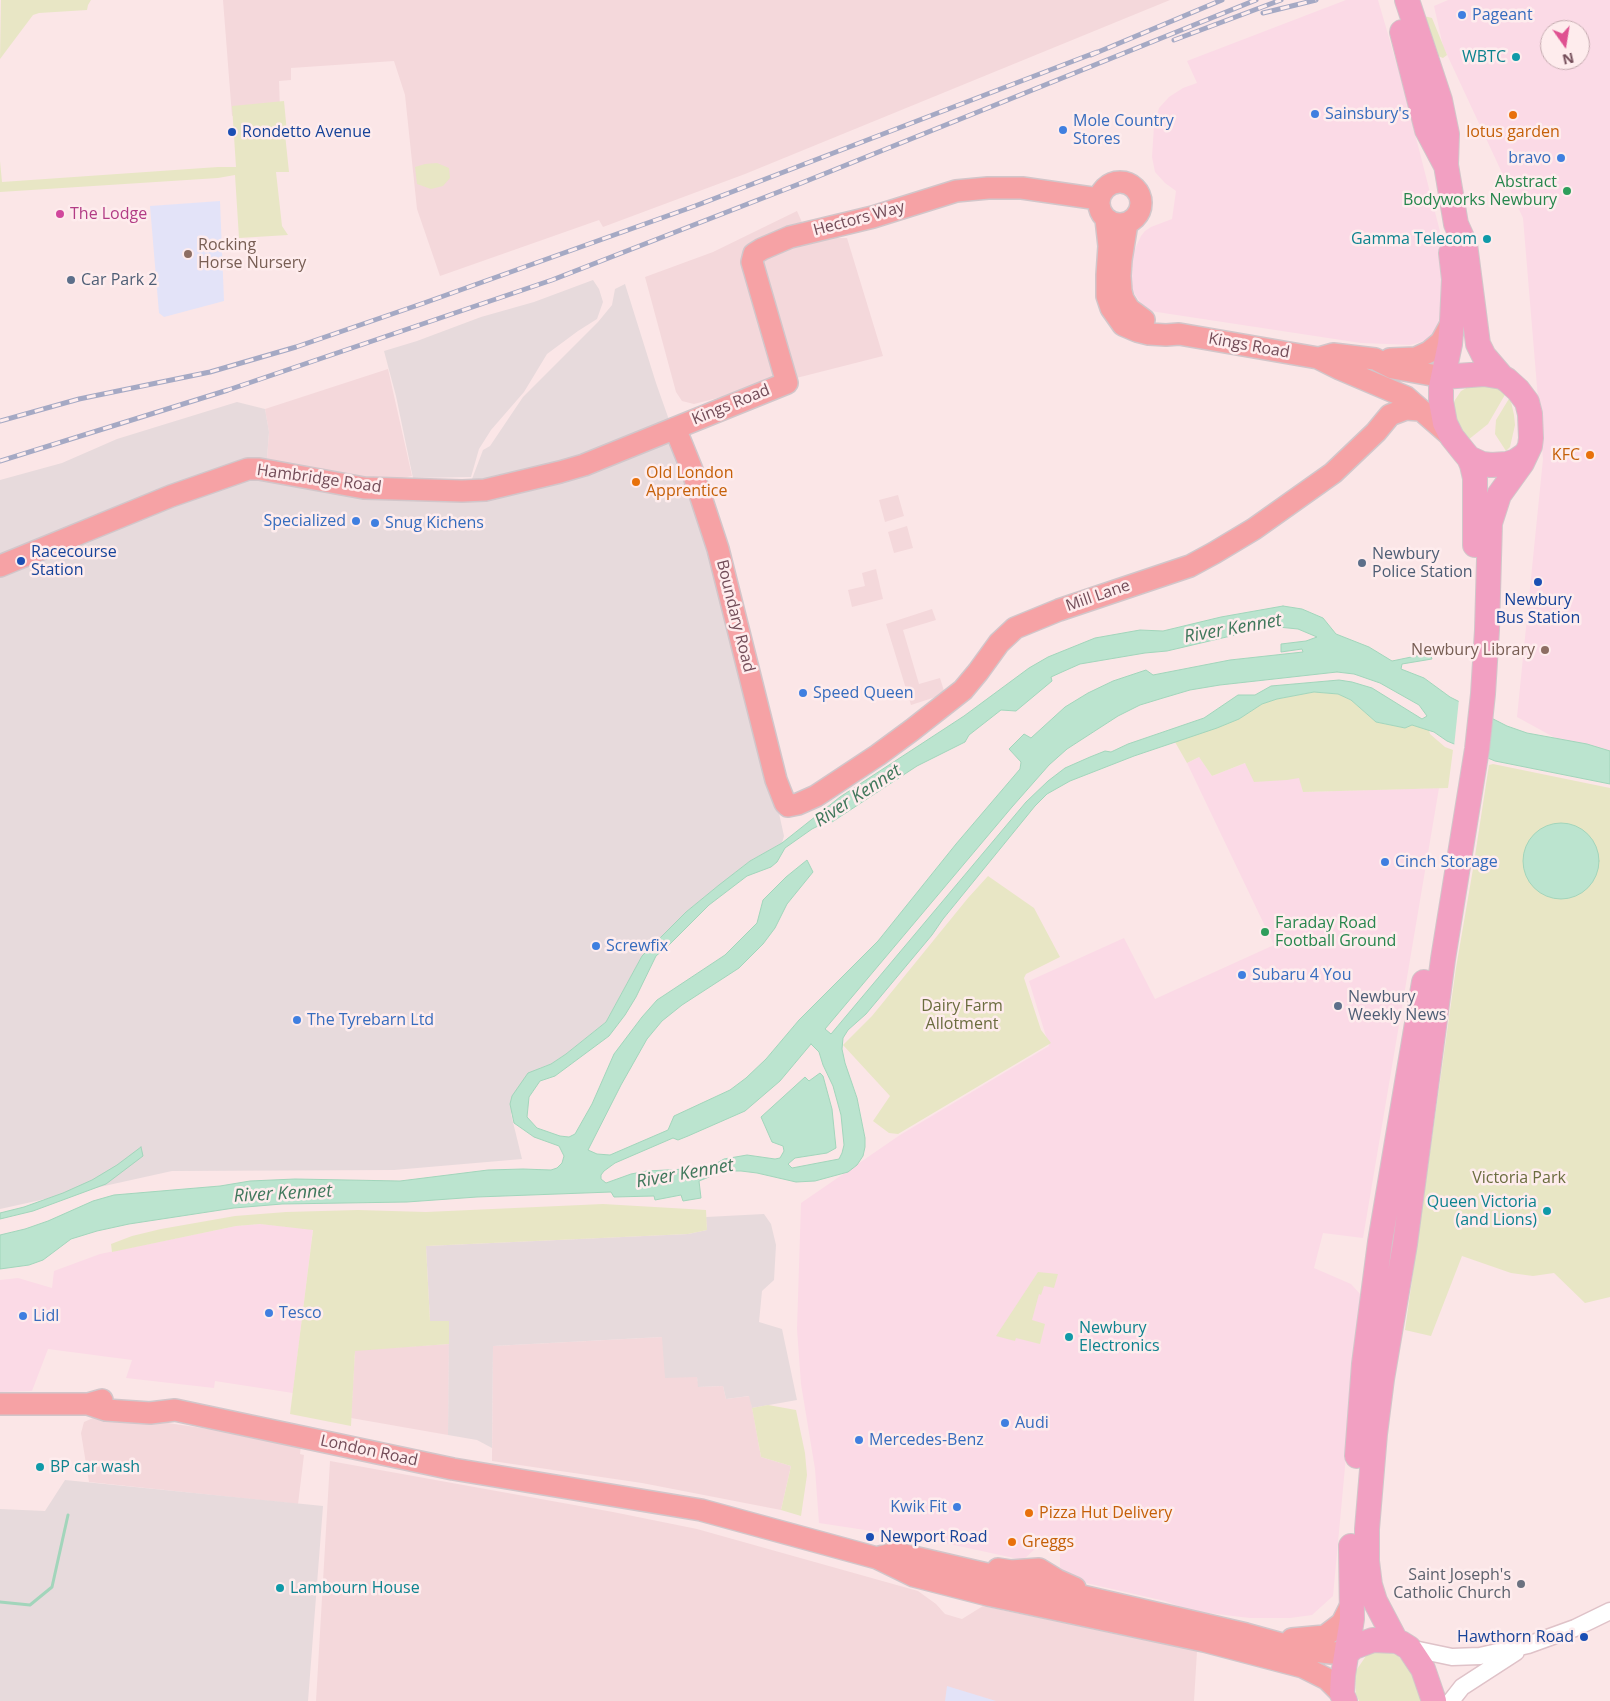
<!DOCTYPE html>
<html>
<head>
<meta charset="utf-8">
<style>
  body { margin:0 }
  #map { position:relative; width:1610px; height:1701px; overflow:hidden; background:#fbe6e7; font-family:"Open Sans",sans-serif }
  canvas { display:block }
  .north { position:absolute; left:1540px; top:20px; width:50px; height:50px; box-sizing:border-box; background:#feeced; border:1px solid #c6acb1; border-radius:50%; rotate:167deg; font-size:14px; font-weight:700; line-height:20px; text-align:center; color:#734c58 }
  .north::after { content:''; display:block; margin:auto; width:18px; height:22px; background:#df5191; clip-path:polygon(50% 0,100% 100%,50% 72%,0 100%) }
</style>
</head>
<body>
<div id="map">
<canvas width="1610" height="1701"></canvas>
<div class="north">N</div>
</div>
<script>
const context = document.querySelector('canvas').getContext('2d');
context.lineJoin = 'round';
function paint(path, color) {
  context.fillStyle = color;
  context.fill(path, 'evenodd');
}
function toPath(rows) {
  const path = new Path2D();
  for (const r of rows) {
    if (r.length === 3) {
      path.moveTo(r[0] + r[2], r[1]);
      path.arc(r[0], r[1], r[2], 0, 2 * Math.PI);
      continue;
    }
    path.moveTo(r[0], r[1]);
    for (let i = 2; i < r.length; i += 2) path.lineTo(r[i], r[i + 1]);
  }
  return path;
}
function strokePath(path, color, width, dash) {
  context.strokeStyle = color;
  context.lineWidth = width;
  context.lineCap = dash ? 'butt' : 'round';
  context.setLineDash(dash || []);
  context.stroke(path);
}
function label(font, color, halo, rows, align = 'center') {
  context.font = font + ' "Open Sans",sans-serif';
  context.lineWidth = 5;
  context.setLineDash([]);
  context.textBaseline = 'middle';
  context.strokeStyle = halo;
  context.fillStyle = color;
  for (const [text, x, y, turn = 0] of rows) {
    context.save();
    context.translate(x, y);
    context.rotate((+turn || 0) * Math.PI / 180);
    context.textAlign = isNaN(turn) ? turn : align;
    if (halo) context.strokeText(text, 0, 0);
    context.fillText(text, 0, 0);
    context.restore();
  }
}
const residential = toPath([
  [223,0,1170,0,745,174,603,227,599,220,440,276,417,209,405,95,394,61,291,68,291,80,279,81,280,111,232,116],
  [797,211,809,238,847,238,883,356,694,404,682,401,676,392,645,277,713,252],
  [388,369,412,476,392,480,354,479,274,464,267,458,269,432,265,409],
  [898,495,904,516,885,522,879,500],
  [907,526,913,548,894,553,888,532],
  [876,569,883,599,852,607,848,590,865,586,862,573],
  [932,609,936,620,903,630,919,684,940,678,945,694,911,705,886,624],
  [663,1337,697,1377,699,1387,723,1386,726,1399,750,1396,761,1457,791,1466,781,1510,642,1483,492,1461,493,1346],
  [449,1344,448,1435,351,1418,355,1350],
  [93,1418,168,1423,216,1430,301,1446,300,1454,304,1455,298,1504,89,1482,81,1433,84,1422],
  [330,1461,613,1512,697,1529,918,1591,936,1604,945,1614,962,1619,983,1606,1197,1651,1194,1701,316,1701]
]);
const commercial = toPath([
  [1346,0,1378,0,1401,79,1446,255,1442,322,1432,337,1421,342,1410,345,1387,344,1361,343,1170,314,1151,311,1142,305,1134,293,1132,286,1133,260,1134,251,1141,236,1145,231,1151,227,1172,219,1176,191,1165,183,1155,172,1152,157,1154,126,1159,108,1169,97,1183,88,1197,83,1187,61],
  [1448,0,1610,0,1610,768,1517,717,1543,459,1523,218,1443,46,1434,6],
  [1550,30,1580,30,1580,60,1550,60],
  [1199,757,1212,776,1245,763,1300,778,1303,792,1439,788,1363,1238,1323,1233,1314,1268,1351,1284,1361,1295,1333,1596,1312,1615,1290,1618,1250,1618,1191,1611,1165,1601,1077,1581,1060,1568,1060,1552,1037,1547,1023,1560,931,1540,819,1523,815,1469,801,1384,797,1329,801,1203,900,1135,1049,1046,1029,981,1124,938,1155,999,1274,945,1187,763],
  [260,1224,313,1229,293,1393,215,1381,214,1388,126,1378,132,1360,48,1349,32,1391,0,1392,0,1280,18,1278,52,1288,54,1271,100,1254,236,1226]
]);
const industrial = toPath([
  [593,280,599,289,603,302,597,319,578,331,547,354,524,392,491,430,479,449,471,477,413,478,396,396,384,351,417,341,481,317,534,302],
  [625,284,656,383,674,434,760,727,784,836,782,843,750,861,686,912,642,956,606,1022,566,1054,551,1064,540,1068,511,1114,522,1159,394,1170,172,1171,0,1209,0,480,62,463,117,439,237,402,265,409,269,432,267,458,274,464,354,479,472,479,483,450,490,446,523,397,598,322,612,305,615,289],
  [764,1214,771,1224,776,1245,774,1280,762,1291,759,1322,782,1329,797,1400,752,1408,749,1396,726,1399,723,1386,698,1387,697,1377,665,1378,662,1337,493,1346,492,1448,477,1440,448,1435,449,1322,430,1322,426,1246,688,1234,707,1230,706,1217],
  [65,1480,323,1506,308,1701,0,1701,0,1509,45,1511]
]);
const education = toPath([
  [220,201,224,301,164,317,159,313,150,206],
  [947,1686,996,1701,945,1701]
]);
const green = toPath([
  [1,0,91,0,88,5,87,10,39,13,33,15,0,59],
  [1420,15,1432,18,1447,55,1443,58,1438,56],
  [284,101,287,133,285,134,289,172,276,172,282,226,288,235,239,238,235,175,218,178,0,192,0,161,2,182,218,167,236,167,232,106],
  [437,163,449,168,450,178,443,186,431,189,417,184,415,167,425,164],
  [1472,385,1495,387,1506,393,1488,424,1468,440,1451,412,1455,400,1461,391],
  [1510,397,1514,415,1515,425,1510,447,1506,451,1495,434,1496,420],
  [1314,692,1338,694,1351,700,1376,722,1405,728,1412,725,1429,730,1430,734,1445,747,1453,750,1448,788,1303,792,1299,778,1287,780,1254,782,1245,763,1212,776,1199,757,1187,763,1175,742,1239,719,1262,704,1277,699],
  [1493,764,1610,788,1610,1297,1585,1303,1554,1273,1533,1276,1511,1273,1462,1256,1431,1336,1405,1330,1456,968,1473,869,1489,765],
  [988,876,1034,908,1060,957,1026,974,1024,978,1041,1030,1051,1043,898,1134,889,1133,873,1121,890,1096,843,1045,872,1016,968,898],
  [603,1204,706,1210,707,1230,688,1234,426,1246,430,1321,449,1321,449,1344,355,1351,351,1426,290,1414,313,1230,260,1224,236,1226,112,1252,111,1244,132,1236,161,1229,235,1216,286,1212,358,1210,426,1212],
  [1038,1272,1058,1274,1054,1288,1044,1286,1041,1295,1039,1294,1032,1320,1045,1324,1040,1344,1016,1338,1015,1341,996,1336],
  [768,1405,796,1410,805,1453,807,1475,801,1516,781,1510,791,1466,761,1457,752,1408],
  [1383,1651,1397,1655,1406,1664,1415,1676,1423,1701,1359,1701,1356,1694,1355,1672,1366,1656,1374,1652]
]);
const water = toPath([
  [1283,606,1302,609,1323,618,1336,634,1369,647,1392,661,1421,655,1428,648,1432,659,1402,664,1401,669,1424,678,1450,697,1507,726,1527,733,1587,744,1610,751,1610,784,1495,761,1447,741,1434,732,1412,725,1405,728,1376,722,1351,700,1338,694,1314,692,1277,699,1262,704,1239,719,1217,728,1134,756,1070,781,1047,794,1035,806,943,919,932,935,866,1014,848,1030,843,1038,842,1049,845,1063,857,1098,865,1138,865,1147,863,1156,857,1165,848,1172,815,1181,796,1182,757,1173,741,1171,724,1171,699,1181,701,1198,683,1201,681,1195,655,1200,654,1196,614,1197,611,1192,477,1197,407,1202,282,1204,234,1208,129,1224,97,1231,71,1239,43,1260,29,1265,0,1269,0,1235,25,1229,48,1221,93,1201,114,1195,220,1186,250,1181,295,1179,400,1181,488,1170,523,1169,551,1170,557,1168,562,1163,564,1156,559,1146,534,1137,514,1123,510,1104,512,1096,528,1073,551,1064,566,1054,606,1022,642,956,686,912,719,885,750,861,782,843,840,797,964,716,1029,668,1048,657,1095,638,1140,630,1163,631,1221,617,1283,606],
  [1278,627,1298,629,1317,637,1306,641,1281,644,1281,652,1302,649,1303,652,1230,660,1153,675,1146,670,1113,681,1088,693,1065,707,1031,738,1024,734,1009,749,1021,762,1020,769,956,844,878,941,799,1020,766,1059,746,1078,730,1090,674,1116,668,1130,610,1155,597,1154,588,1150,621,1085,647,1039,662,1021,682,1005,739,968,763,944,775,928,787,904,813,872,807,860,786,877,763,900,757,923,725,955,657,1000,642,1017,614,1054,592,1104,575,1134,569,1137,560,1136,537,1128,527,1117,529,1097,540,1081,555,1076,609,1036,625,1015,636,997,656,956,670,944,709,905,747,876,771,867,777,862,785,848,812,829,830,820,832,822,917,766,965,742,969,735,1001,710,1016,711,1052,681,1051,677,1062,672,1080,664,1145,653,1167,651,1252,631,1278,627],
  [1337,672,1354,674,1380,683,1419,705,1427,716,1422,719,1372,688,1352,682,1339,680,1271,686,1255,695,1238,695,1204,718,1128,744,1111,752,1105,751,1090,757,1065,768,1048,781,1026,802,831,1034,825,1029,1012,807,1049,765,1067,749,1118,716,1140,705,1163,698,1190,690,1220,685,1337,672],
  [811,1044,819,1052,823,1065,833,1086,841,1115,844,1145,842,1153,839,1159,792,1168,788,1164,795,1158,827,1153,836,1148,832,1109,823,1076,820,1073,809,1081,805,1077,761,1117,772,1142,783,1146,784,1151,780,1158,775,1159,747,1155,724,1159,710,1167,698,1170,686,1169,647,1171,631,1174,606,1183,601,1179,601,1175,604,1171,615,1163,673,1138,678,1140,688,1136,745,1111,780,1081,811,1044],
  [1561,861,38],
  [141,1147,143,1156,106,1184,33,1211,0,1219,0,1213,24,1207,63,1193,92,1180,117,1165,141,1147]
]);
const pier = toPath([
  [1459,699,1493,716,1488,761,1454,747]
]);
const stream = toPath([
  [0,1602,30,1605,52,1587,68,1515]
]);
const minor = toPath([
  [1409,1648,1452,1657,1480,1656,1528,1645,1575,1628,1610,1611],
  [1451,1701,1462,1687,1516,1652]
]);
const major = toPath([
  [1120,203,21],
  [1106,219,1109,246,1107,275,1107,296,1111,308,1123,325,1137,331,1149,334,1166,335,1179,334,1318,358,1340,369,1406,397,1452,437],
  [1127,223,1121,260,1120,276,1121,291,1123,299,1129,309,1144,320],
  [1319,358,1333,354,1375,359,1393,368,1443,377],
  [1390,359,1416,358,1429,352,1441,342,1452,322],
  [675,428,692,470,718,549,776,780,785,803,788,806,798,804,816,796,878,755,912,730,963,690,978,672,999,643,1015,628,1059,610,1190,566,1214,553,1254,529,1333,473,1376,432,1390,415,1406,409,1420,410],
  [0,566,171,496,248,469,259,469,364,488,462,491,485,490,560,472,584,465,787,383,752,262,754,254,762,249,790,237,873,217,956,191,988,188,1022,188,1099,199],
  [0,1404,88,1404,102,1400],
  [88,1404,106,1410,150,1413,175,1410,453,1469,701,1510,877,1558,914,1576,988,1595,1204,1641,1303,1667,1327,1679,1342,1694],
  [880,1557,896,1553,1246,1634,1304,1650,1331,1653,1348,1652],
  [998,1569,1011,1571,1039,1569,1057,1580,1075,1588],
  [1292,1639,1325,1636,1342,1623,1353,1601]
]);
const highway = toPath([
  [1407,0,1440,100,1447,134,1446,165,1456,224,1465,244,1478,344,1484,356,1502,377],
  [1402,32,1427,130,1445,164],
  [1451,253,1454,279,1452,321,1450,344,1441,387,1441,401,1445,423,1452,437,1464,452,1469,458,1482,464,1491,465,1507,464,1516,461,1526,454],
  [1469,458,1472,465,1475,478,1475,545],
  [1357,1456,1364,1364,1380,1242,1424,982],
  [1396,1641,1375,1601,1370,1585,1367,1561,1367,1529,1375,1434,1382,1379,1405,1244,1443,959,1477,749,1483,694,1487,630,1490,523,1499,495,1522,463,1530,446,1531,438,1530,414,1527,402,1518,390,1507,380,1502,377,1484,374,1443,377],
  [1348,1652,1354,1647,1373,1640,1396,1641,1401,1643,1409,1648,1423,1669,1434,1701],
  [1345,1701,1342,1694,1343,1675,1352,1619,1351,1546]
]);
const rail = toPath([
  [1263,13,1316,0],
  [1174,40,1281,0],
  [1091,55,1222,0],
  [0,421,79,399,210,372,296,347,424,303,695,206,1097,52],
  [0,461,228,390,552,280,799,184,1256,0]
]);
const markers = [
  [1462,15,5,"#3f7fe0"],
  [1516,57,5,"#0f9aa8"],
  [1315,114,5,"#3f7fe0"],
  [1513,115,5,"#e8710a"],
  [1063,130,5,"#3f7fe0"],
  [232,132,5,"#1a4fb4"],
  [1561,158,5,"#3f7fe0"],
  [1567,191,5,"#2e9e5b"],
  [60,214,5,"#d1479c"],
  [1487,239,5,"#0f9aa8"],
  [188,254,5,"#8d6e63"],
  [71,280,5,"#5c6f8a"],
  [1590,455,5,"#e8710a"],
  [636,482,5,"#e8710a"],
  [356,521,5,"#3f7fe0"],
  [375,523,5,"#3f7fe0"],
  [21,561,5,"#1a4fb4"],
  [1362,563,5,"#5c6f8a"],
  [1538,582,5,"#1a4fb4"],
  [1545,650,5,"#8d6e63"],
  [803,693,5,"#3f7fe0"],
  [1385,862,5,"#3f7fe0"],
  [1265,932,5,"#2e9e5b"],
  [596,946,5,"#3f7fe0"],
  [1242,975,5,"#3f7fe0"],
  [1338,1006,5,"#5c6f8a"],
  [297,1020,5,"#3f7fe0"],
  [1547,1211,5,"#0f9aa8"],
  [269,1313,5,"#3f7fe0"],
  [23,1316,5,"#3f7fe0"],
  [1069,1337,5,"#0f9aa8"],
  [1005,1423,5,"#3f7fe0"],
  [859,1440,5,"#3f7fe0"],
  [40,1467,5,"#0f9aa8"],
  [957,1507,5,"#3f7fe0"],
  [1029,1513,5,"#e8710a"],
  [870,1537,5,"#1a4fb4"],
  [1012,1542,5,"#e8710a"],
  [1521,1584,5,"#6b7280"],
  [280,1588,5,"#0f9aa8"],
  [1584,1637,5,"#1a4fb4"]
];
const shopNames = [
  ["Pageant",1472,15],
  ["Sainsbury's",1325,114],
  ["Mole Country",1073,121],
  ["Stores",1073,139],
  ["bravo",1551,158,"right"],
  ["Specialized",346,521,"right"],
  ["Snug Kichens",385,523],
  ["Speed Queen",813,693],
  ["Cinch Storage",1395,862],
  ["Screwfix",606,946],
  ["Subaru 4 You",1252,975],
  ["The Tyrebarn Ltd",307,1020],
  ["Tesco",279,1313],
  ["Lidl",33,1316],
  ["Audi",1015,1423],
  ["Mercedes-Benz",869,1440],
  ["Kwik Fit",947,1507,"right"]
];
const cultureNames = [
  ["WBTC",1506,57],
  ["Gamma Telecom",1477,239],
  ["Queen Victoria",1537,1202],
  ["(and Lions)",1537,1220],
  ["Newbury",1079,1328,"left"],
  ["Electronics",1079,1346,"left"],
  ["BP car wash",50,1467,"left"],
  ["Lambourn House",290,1588,"left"]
];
const transitNames = [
  ["Rondetto Avenue",242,132],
  ["Racecourse",31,552],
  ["Station",31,570],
  ["Newbury",1538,600,"center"],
  ["Bus Station",1538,618,"center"],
  ["Newport Road",880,1537],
  ["Hawthorn Road",1574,1637,"right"]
];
const foodNames = [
  ["lotus garden",1513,132,"center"],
  ["KFC",1580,455,"right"],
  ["Old London",646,473],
  ["Apprentice",646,491],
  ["Pizza Hut Delivery",1039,1513],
  ["Greggs",1022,1542]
];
const leisureNames = [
  ["Abstract",1557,182],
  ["Bodyworks Newbury",1557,200],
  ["Faraday Road",1275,923,"left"],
  ["Football Ground",1275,941,"left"]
];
const hotelNames = [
  ["The Lodge",70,214]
];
const streetNames = [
  ["Hectors Way",859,219,-15],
  ["Kings Road",1249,346,10],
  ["Kings Road",731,405,-22],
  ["Hambridge Road",319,479,8],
  ["Mill Lane",1098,596,-19],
  ["Boundary Road",735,616,76],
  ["London Road",369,1451,12]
];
const educationNames = [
  ["Rocking",198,245],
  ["Horse Nursery",198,263],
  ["Newbury Library",1535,650,"right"]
];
const serviceNames = [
  ["Car Park 2",81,280],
  ["Newbury",1372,554],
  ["Police Station",1372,572],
  ["Newbury",1348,997],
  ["Weekly News",1348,1015]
];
const parkNames = [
  ["Dairy Farm",962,1006],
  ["Allotment",962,1024],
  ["Victoria Park",1519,1178]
];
const worshipNames = [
  ["Saint Joseph's",1511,1575],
  ["Catholic Church",1511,1593]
];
const waterNames = [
  ["River Kennet",1233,629,-10],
  ["River Kennet",858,796,-33],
  ["River Kennet",685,1174,-10],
  ["River Kennet",283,1194,-3]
];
paint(residential, '#f4d8db');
paint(commercial, '#fbdae6');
paint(industrial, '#e7dadc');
paint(education, '#e3e3f8');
paint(green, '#e8e6c5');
paint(water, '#bbe4cf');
strokePath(water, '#a2d5bb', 1);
paint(pier, '#fbe6e7');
strokePath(stream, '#a2d5bb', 3);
strokePath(minor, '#dfc2c8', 19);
strokePath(major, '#d2c6ca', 24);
strokePath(highway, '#d2c6ca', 26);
strokePath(minor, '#fff', 16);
strokePath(major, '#f6a2a5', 21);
strokePath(highway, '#f2a0c2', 24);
strokePath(rail, '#a5a9c4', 5);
strokePath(rail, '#feeced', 3, [9]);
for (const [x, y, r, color] of markers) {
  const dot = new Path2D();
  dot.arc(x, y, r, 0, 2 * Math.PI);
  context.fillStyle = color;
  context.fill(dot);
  strokePath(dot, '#feeced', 2);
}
label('16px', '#366cbe', '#feeced', shopNames, 'left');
label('16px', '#0d838f', '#feeced', cultureNames, 'right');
label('16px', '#164399', '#feeced', transitNames, 'left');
label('16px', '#c56008', '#feeced', foodNames, 'left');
label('16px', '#27864d', '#feeced', leisureNames, 'right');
label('16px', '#b23c85', '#feeced', hotelNames, 'left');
label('16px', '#734c58', '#feeced', streetNames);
label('16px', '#785e54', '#feeced', educationNames, 'left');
label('16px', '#4e5e75', '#feeced', serviceNames, 'left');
label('16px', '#6b6d3f', '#feeced', parkNames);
label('16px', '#5b616d', '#feeced', worshipNames, 'right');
label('italic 18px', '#40785c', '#feeced', waterNames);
</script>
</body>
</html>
